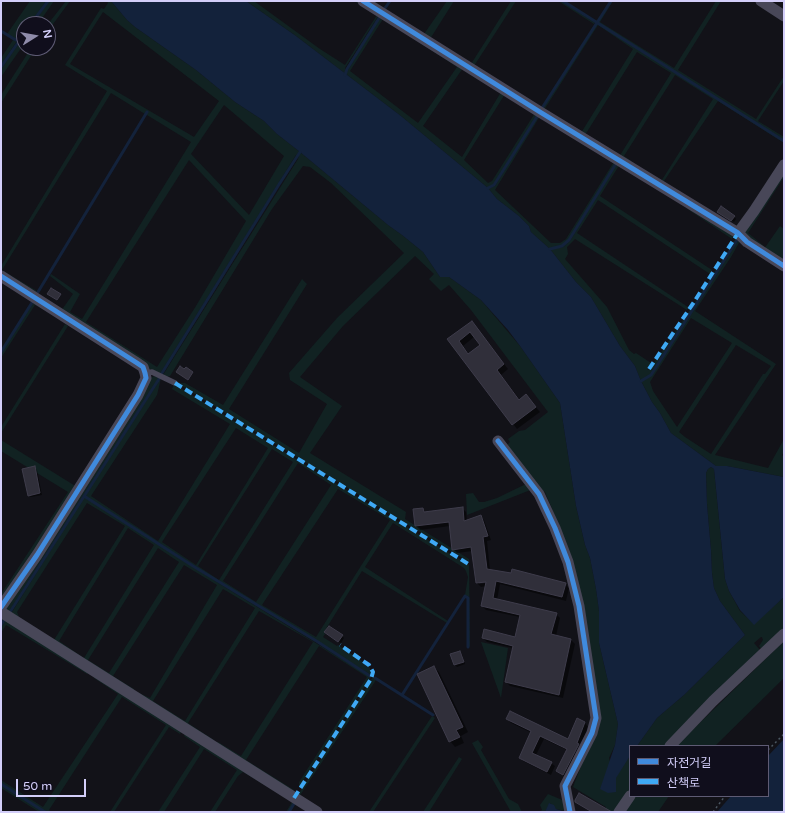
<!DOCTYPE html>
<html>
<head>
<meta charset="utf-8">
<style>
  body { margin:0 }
  #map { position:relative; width:785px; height:813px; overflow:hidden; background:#121218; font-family:"Varela Round","Noto Sans KR",sans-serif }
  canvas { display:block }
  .frame { position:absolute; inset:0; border:2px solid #d3cef9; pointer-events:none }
  .legend { position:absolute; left:629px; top:745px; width:140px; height:52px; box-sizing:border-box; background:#100e1c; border:1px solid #5e5b74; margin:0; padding:5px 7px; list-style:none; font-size:12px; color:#d3cef9 }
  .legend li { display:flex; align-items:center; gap:8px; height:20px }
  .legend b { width:20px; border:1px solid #5e5b74 }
  .north { position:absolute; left:16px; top:16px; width:40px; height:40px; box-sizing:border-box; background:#100e1c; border:1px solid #5e5b74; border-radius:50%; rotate:79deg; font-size:11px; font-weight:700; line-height:16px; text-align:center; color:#d3cef9 }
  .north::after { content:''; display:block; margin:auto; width:14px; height:18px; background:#8f8caa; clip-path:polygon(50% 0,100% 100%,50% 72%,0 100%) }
  .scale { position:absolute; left:16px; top:779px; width:70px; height:18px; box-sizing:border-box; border:2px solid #d3cef9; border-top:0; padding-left:5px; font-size:12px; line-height:14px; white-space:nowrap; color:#d3cef9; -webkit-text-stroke:3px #100e1c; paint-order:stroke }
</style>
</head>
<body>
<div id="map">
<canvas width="785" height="813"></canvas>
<div class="frame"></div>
<ul class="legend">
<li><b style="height:5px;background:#408adc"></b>자전거길</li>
<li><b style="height:5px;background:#3fa9f5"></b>산책로</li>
</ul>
<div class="north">N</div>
<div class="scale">50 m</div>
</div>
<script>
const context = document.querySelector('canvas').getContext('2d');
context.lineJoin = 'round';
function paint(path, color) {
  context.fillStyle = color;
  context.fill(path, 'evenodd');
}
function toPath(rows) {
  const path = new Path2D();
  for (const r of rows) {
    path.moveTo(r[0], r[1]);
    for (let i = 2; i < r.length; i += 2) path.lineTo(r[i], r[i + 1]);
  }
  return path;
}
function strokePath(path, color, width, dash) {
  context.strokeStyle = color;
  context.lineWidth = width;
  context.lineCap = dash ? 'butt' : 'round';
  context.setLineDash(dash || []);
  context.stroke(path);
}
const green = toPath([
  [30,1,46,1,30,24,24,24,24,32,19,39,14,38,7,34],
  [49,1,54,1,38,24,33,24],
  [66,1,70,1,48,31,48,24],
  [107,1,111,1,127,20,135,27,196,70,235,102,264,121,277,134,300,152,388,225,402,235,423,252,440,277,449,277,481,300,520,346,560,403,576,506,585,545,590,558,596,589,599,611,599,643,618,724,615,745,609,758,615,778,630,756,630,791,615,812,604,812,606,807,573,787,594,732,566,542,545,492,538,488,507,445,510,442,508,439,519,431,525,430,548,412,471,310,449,285,441,291,429,279,434,274,415,256,343,326,300,377,342,406,310,453,406,512,405,519,469,559,469,562,244,425,179,384,181,383,185,383,223,405,302,279,307,284,229,409,299,453,327,404,290,380,289,373,337,318,404,253,331,183,310,167,303,166,272,209,170,376,167,377,163,375,298,159,300,152,296,155,160,374,158,374,61,311,73,294,50,276,51,274,80,294,70,312,82,319,191,142,147,115,147,112,145,114,111,93,2,270,37,291,35,295,1,274,1,266,107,91,65,65,101,8,104,9,108,3],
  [103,12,219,101,194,137,70,64],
  [224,105,284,156,249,215,191,154],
  [189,160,246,221,196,306,157,367,86,322],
  [246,1,254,1,320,49,345,65,377,15,354,1,361,1,482,77,480,79,463,68,423,126,462,157,501,92,486,81,487,80,521,101,519,103,505,94,464,160,488,183,492,181,535,113,523,105,523,102,553,121,552,123,540,116,495,190,551,243,560,243,566,239,615,160,557,125,558,124,730,231,733,236,732,239,686,208,686,206,620,164,600,196,712,270,710,274,598,200,577,233,688,307,687,310,575,239,567,247,568,254,565,259,607,307,629,350,634,354,636,353,651,363,647,369,649,370,689,311,736,238,738,239,740,241,731,257,695,311,776,364,715,455,768,468,784,439,784,452,782,455,784,457,784,477,727,466,716,466,671,433,660,413,652,402,641,381,635,366,620,346,591,297,576,282,550,249,531,232,529,226,519,216,497,199,488,188,401,116,296,36],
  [379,15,381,15,381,16,346,73,345,68],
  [383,19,457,67,418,123,350,71],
  [538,114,495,186,489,188,493,185],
  [618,161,570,241,563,247,551,249,565,244,569,240],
  [691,318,732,343,677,427,653,391,650,382],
  [736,345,771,366,765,374,763,374,711,454,685,437,679,432],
  [447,1,454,1,430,39,424,34],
  [511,1,516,1,474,66,542,108,597,23,784,141,784,143,718,101,664,181,664,183,683,195,683,198,660,183,713,99,675,75,624,156,656,178,655,180,619,157,671,73,637,52,585,135,616,154,616,156,550,116,550,115,581,133,633,49,598,25,544,110,547,113,546,114,452,54,455,54,471,64],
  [558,1,562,1,595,23,594,24],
  [611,1,613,1,600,22,674,68,716,1,721,1,678,70,756,119,784,76,784,81,758,121,784,137,784,140,598,23],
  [24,36,24,44,1,77,1,69],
  [13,40,17,41,1,65,1,58],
  [31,48,36,48,1,103,1,95],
  [784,172,784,177,748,233,764,246,762,249,742,232],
  [780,226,784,229,784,262,764,249],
  [33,302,46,307,44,310,35,305,1,358,1,353],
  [65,324,134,368,68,326,1,433,1,427],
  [154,376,159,378,10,610,10,612,12,612,84,497,220,584,371,677,299,787,299,782,367,677,319,646,246,760,294,790,294,792,215,744,218,742,241,756,313,642,259,611,188,723,214,740,214,743,136,694,137,692,150,698,217,585,184,565,113,676,134,689,132,692,6,611,6,606,151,378],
  [87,503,125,526,54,640,19,617,17,612],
  [128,528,154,545,84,658,59,641],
  [158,548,179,562,109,673,88,660],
  [223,589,255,608,185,721,153,701],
  [161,378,157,395,91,496,158,541,230,424,172,389,174,384,469,565,470,646,469,647,469,597,465,595,468,577,466,571,464,568,393,523,365,567,448,621,447,623,362,571,324,632,325,634,323,637,337,646,338,645,365,663,370,668,371,675,220,582,85,496],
  [236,428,268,448,196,565,162,542],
  [272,449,293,462,219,580,198,566],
  [298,463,331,485,256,602,223,581],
  [338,489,390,520,316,637,262,605],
  [1,440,77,487,1,601,1,594,68,492,1,451],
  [711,467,714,469,725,579,729,591,740,611,754,624,784,597,784,630,762,650,759,646,763,640,762,637,761,637,754,643,760,650,665,746,637,746,657,718,684,695,745,635,720,601,714,588,712,573,711,550,707,504,706,473,708,469],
  [528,483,533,489,467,515,466,494,473,493,479,502,484,502,497,498],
  [1,616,89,671,87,674,6,625,1,633,1,627,5,621,4,619,1,623],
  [784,641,784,678,715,746,676,746],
  [481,642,508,648,501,698],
  [95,675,182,730,180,734,169,727,114,812,110,812,166,725,122,697,49,810,51,812,46,812,1,783,1,780,43,807,118,694,94,678],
  [373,677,376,680,299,797,299,793],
  [432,716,435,718,373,812,369,812],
  [186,732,294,803,288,812,286,812,292,802,243,772,238,776,215,812,210,812,237,770,204,749,164,812,158,812,200,747,184,736],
  [478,740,483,747,481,750,509,799,518,804,522,812,511,812,472,743],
  [459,757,462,759,429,812,423,812],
  [1,785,44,812,39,812,1,788],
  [548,794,567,802,565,811,556,809,550,803,545,812,540,812,542,810,540,805],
  [635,796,669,796,658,812,624,812]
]);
const water = toPath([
  [111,1,246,1,296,36,401,116,488,188,497,199,519,216,529,226,531,232,550,249,576,282,591,297,620,346,635,366,641,381,652,402,660,413,671,433,716,466,727,466,784,477,784,597,754,625,740,610,729,591,725,579,714,469,711,467,708,469,706,473,707,504,711,550,712,573,714,588,720,601,745,635,684,695,657,718,637,746,630,746,630,756,616,778,616,792,608,793,600,789,615,745,618,724,599,643,599,611,596,589,590,558,585,545,576,506,560,403,520,346,508,330,481,300,449,277,440,277,423,252,402,235,388,225,300,152,277,134,264,121,235,102,196,70,135,27,127,20],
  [784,739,784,812,717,812,731,796,768,796,768,756],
  [549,803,554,805,556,809,566,812,545,812]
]);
const shadow = toPath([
  [721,214,734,216,736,219,734,222],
  [472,322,508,369,501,375,520,400,526,396,540,412,517,429,448,339],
  [474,337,481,345,469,354,463,346],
  [35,468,37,470,42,495,31,497,28,495],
  [462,508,466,512,467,521,480,517,484,520,491,540,487,541,490,570,565,584,569,588,566,601,500,584,497,600,556,614,560,618,556,636,571,640,575,644,563,698,510,686,506,682,513,648,487,642,483,638,515,638,520,617,486,610,482,606,486,586,481,587,477,583,473,551,457,553,453,549,450,526,420,530,416,526,423,509,427,513],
  [491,581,491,582,479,584,479,582],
  [328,635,342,636,344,638,341,643],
  [459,652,462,654,465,664,457,667,455,665],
  [434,667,439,672,468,732,461,736,464,743,455,747,450,741],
  [507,719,569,740,577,720,585,723,588,727,567,778,557,771,567,750,544,739,536,755,551,763,555,766,551,775,523,761,520,758,532,733,511,723]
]);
const stream = toPath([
  [563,1,784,141],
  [385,8,390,1],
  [31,24,48,1],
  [1,31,14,39,19,41],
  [1,67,24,34],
  [345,75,347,69,381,15],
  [542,108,611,1],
  [488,188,494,185,538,115],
  [550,249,562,246,569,240,617,162],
  [38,292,147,112],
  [1,352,33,301],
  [162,373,278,186,300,152],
  [641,381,651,375,737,240],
  [84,496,193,566,318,642,370,676],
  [10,612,159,379],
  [1,625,5,619],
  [375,678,433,715],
  [402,695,465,596,468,598,468,647],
  [1,784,45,812],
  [289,812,295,802]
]);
const building = toPath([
  [721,206,735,216,731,221,717,212,721,206],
  [51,288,61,294,57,300,47,294,51,288],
  [472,321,504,364,497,370,519,400,526,394,536,407,512,425,447,339,472,321],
  [470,332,480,345,468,354,459,341,470,332],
  [180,366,184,369,186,367,193,372,188,380,176,372,180,366],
  [35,466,40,493,28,496,22,469,35,466],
  [463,507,464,521,481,515,488,536,483,537,487,569,511,573,512,569,566,583,562,597,496,581,493,598,557,613,551,634,571,639,559,695,505,682,513,646,482,638,484,629,515,637,520,615,481,606,486,582,476,583,471,547,452,550,449,522,415,526,413,509,423,508,424,512,463,507],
  [329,626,343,635,338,642,324,632,329,626],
  [460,651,464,662,454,665,450,654,460,651],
  [434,666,463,727,456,730,460,737,449,742,417,674,434,666],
  [510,711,568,739,577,718,585,722,577,743,579,744,563,775,556,771,567,749,540,736,532,753,552,762,547,772,519,758,531,731,506,719,510,711],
  [579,793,612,812,592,812,575,802,575,800,579,793]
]);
const path = toPath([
  [768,750,784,734],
  [713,812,725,796]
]);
const service = toPath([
  [145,373,152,372,175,383]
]);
const minor = toPath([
  [363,1,540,112,738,233,747,242,784,266],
  [761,1,784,16],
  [738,233,754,211,784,165],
  [1,276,137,363,143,367,145,373,146,378,138,395,37,555,1,607],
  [498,441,539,494,555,528,568,562,579,606,596,718,592,733,565,786,570,812],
  [1,612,317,812],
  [670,746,713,701,784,634],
  [619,812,630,796]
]);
const quiet = toPath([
  [649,369,694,302,738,233],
  [175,383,470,565],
  [294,798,371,679,373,672,369,665,340,645]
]);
const cycleway = toPath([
  [363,1,540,112,738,233,747,242,784,266],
  [1,276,137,363,143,367,145,373,146,378,138,395,37,555,1,607],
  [498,441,539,494,555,528,568,562,579,606,596,718,592,733,565,786,570,812]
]);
paint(green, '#122');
paint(water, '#13223b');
paint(shadow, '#0007');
strokePath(stream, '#13223b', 3);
paint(building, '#302f3a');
strokePath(building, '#3e3c4b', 1);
strokePath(path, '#4b5761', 1.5, [2, 3]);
strokePath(service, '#484758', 5.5);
strokePath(minor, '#484758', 11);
strokePath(quiet, '#3fa9f5', 4, [8, 4]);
strokePath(cycleway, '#408adc', 5);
</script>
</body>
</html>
